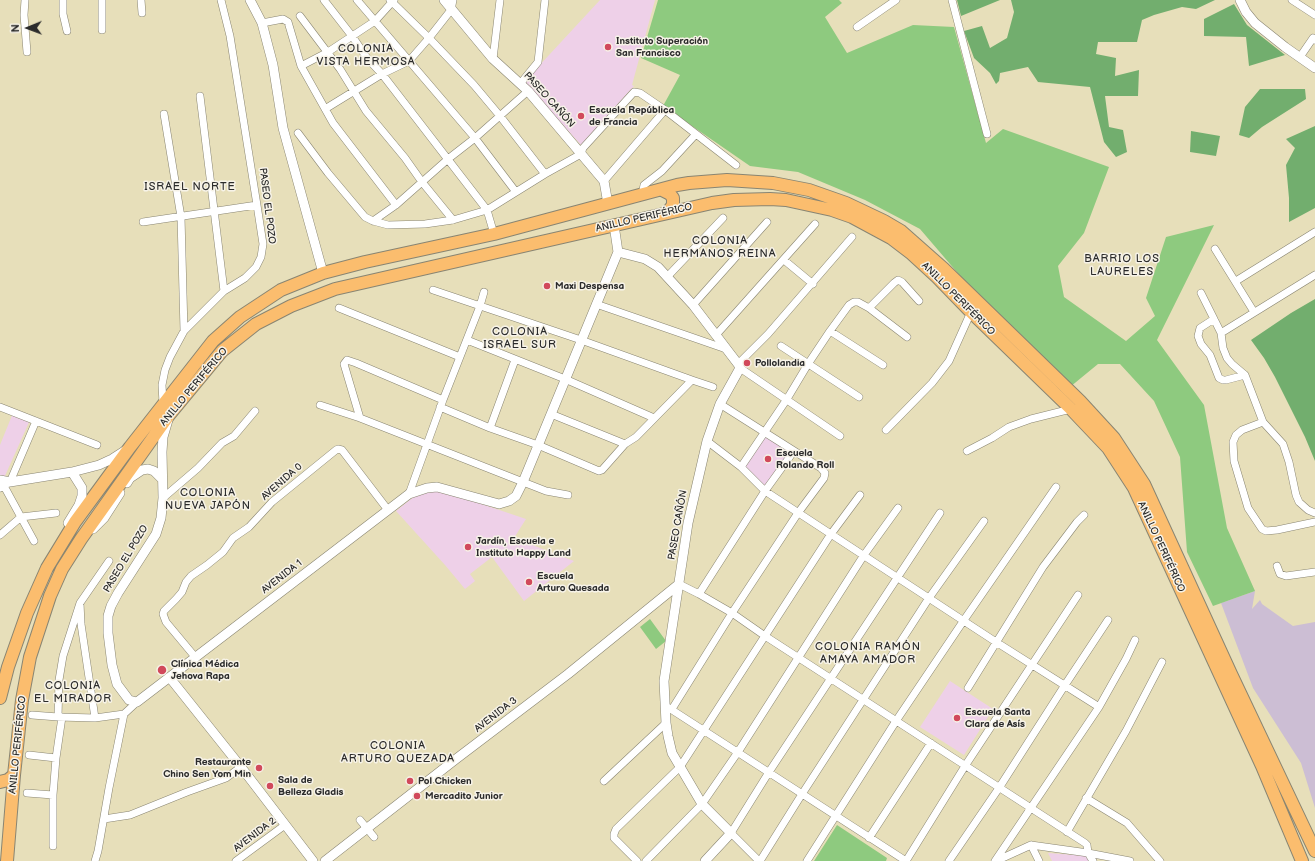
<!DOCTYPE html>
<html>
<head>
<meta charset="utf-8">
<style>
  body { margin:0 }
  #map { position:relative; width:1315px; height:861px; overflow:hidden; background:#e7dfba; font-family:"Balsamiq Sans",sans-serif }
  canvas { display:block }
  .north { position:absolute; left:8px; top:8px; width:40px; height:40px; -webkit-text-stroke:3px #f7f3e8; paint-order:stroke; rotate:269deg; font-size:11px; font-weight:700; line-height:16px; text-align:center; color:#2b2b2b }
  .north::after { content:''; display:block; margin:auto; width:14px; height:18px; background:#2b2b2b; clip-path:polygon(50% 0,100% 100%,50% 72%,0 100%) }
</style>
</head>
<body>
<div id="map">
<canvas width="1315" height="861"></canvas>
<div class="north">N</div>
</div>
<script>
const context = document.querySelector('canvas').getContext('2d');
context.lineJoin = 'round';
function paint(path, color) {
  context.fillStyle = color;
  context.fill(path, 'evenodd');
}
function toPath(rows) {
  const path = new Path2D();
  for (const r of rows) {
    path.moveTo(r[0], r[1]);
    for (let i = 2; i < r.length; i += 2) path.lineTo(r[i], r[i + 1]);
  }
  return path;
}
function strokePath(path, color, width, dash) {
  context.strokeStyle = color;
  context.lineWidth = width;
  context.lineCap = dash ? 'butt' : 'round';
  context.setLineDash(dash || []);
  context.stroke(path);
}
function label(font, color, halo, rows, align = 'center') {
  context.font = font + ' "Balsamiq Sans",sans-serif';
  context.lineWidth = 3;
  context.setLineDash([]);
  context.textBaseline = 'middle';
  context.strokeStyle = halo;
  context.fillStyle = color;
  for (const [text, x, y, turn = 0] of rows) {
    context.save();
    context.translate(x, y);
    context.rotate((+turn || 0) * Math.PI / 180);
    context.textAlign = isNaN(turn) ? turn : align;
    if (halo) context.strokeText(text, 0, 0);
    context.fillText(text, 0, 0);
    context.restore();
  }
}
const built = toPath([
  [600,0,655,0,632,85,634,86,581,145,524,82],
  [13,413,30,420,4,478,0,476,0,445],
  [766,434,794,452,768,490,742,467],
  [437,489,526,519,514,538,574,561,524,601,492,557,470,574,475,581,465,589,445,565,396,511,416,495],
  [950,681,993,709,964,755,920,727],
  [1048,853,1088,856,1091,861,1052,861]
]);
const industrial = toPath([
  [1255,591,1252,609,1260,600,1262,604,1293,626,1315,622,1315,808,1301,763,1253,688,1221,603]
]);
const green = toPath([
  [658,0,839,0,842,3,825,17,847,53,913,25,954,27,986,143,1003,129,1109,167,1084,233,1058,266,1064,297,1126,341,1155,316,1146,298,1166,237,1214,225,1157,340,1204,405,1227,528,1255,591,1213,606,1187,552,1180,457,1154,401,1120,364,1098,364,1070,387,962,278,920,229,865,200,798,172,750,166,663,106,680,75,641,58],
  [650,619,666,641,656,649,640,627],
  [837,825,887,858,886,861,814,861]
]);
const forest = toPath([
  [957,0,1000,0,961,16],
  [1011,0,1215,0,1196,9,1182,7,1154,15,1142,20,1137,42,1098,42,1096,54,1116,58,1115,76,1139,70,1138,96,1105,96,1109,127,1123,130,1127,152,1116,157,1104,142,1090,87,1038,82,1028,67,1000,73,999,81,996,84,990,73,974,58,964,31,982,26,990,48,1007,38,1014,12],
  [1234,4,1247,25,1285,55,1249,66,1246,37,1204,36,1204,19],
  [1260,89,1305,89,1306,99,1262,127,1249,138,1239,135,1245,107],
  [1315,126,1315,208,1289,222,1289,198,1286,165,1295,148,1286,139],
  [1191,131,1220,136,1216,156,1190,152],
  [1315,299,1315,461,1305,437,1275,377,1264,358,1251,340,1291,313]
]);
const minor = toPath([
  [25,0,24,15,27,52],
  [63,0,63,14,67,31],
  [141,0,142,13],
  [324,0,352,36,367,58,382,74,487,210,494,234],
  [357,0,475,138,516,192],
  [390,0,429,38,474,85,500,116,545,174],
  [952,0,987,134],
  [1292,0,1315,15],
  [300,16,340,69,366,111,405,158,422,182,453,220],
  [262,23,283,19,288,22,301,66,333,123,396,205],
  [857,27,896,0],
  [102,30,102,0],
  [1300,57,1313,38,1315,40],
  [493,59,500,0],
  [301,66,328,52,375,21,394,0],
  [520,84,538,62,545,0],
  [200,96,224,291],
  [325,109,382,74,409,61,429,38,451,10,453,0],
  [164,114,181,217,184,331],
  [298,133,328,173,365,217,373,221,388,225,425,224,453,220,487,210,545,174,581,154,583,148,634,92,640,93,665,110,736,165],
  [604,181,665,110],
  [642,195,644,185,662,171,696,134],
  [373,221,396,205,448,159,475,138,528,91],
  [143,222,257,205],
  [1215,249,1254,312],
  [784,260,813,284],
  [668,276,723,218],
  [1236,281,1315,232],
  [433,290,581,340,692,380],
  [1201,293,1221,333,1223,348,1227,358,1232,364,1245,375,1263,422,1283,444,1289,462,1296,495,1299,502,1308,510,1315,513],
  [596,304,726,349],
  [693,305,767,222],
  [339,308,460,357],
  [869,308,894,283,898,280,902,282,919,301],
  [1214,319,1200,328,1198,336,1201,344,1210,355,1219,378,1223,380,1226,380,1245,375],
  [830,331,883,365],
  [1221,333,1315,275],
  [716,335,815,224],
  [467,340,565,379,654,418],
  [781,346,859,397],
  [738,364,768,334,852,237],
  [740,368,840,436],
  [443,400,356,363,347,360,344,364,360,418,546,491,568,495],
  [163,403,162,385,165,370,170,357,184,331,224,291,245,278,256,267,261,257,263,244,257,205,230,36,221,0],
  [320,405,360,418],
  [0,407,97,445],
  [440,407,490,428,538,445,599,471,602,470,625,444,636,437,692,380,713,387],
  [551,414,625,444],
  [1263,422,1242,430,1236,435,1233,442,1234,461,1248,508,1262,529,1266,531,1277,530,1315,522],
  [490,428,515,360],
  [886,430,932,383,949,361,971,312],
  [707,441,741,467,765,491,996,642,1099,707],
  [967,451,992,438,1009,427,1031,419,1071,409],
  [741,467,787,399,808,364,830,331,849,305,854,302,858,302,869,308,907,337],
  [4,486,34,541],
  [0,488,10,482,36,421],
  [409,494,443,400,480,306,484,292],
  [163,498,198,468,222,443,234,436,255,411],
  [0,535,21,517,56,513],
  [1277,566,1280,574,1286,576,1315,572],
  [679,584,699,594,732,613,765,636,1085,843,1087,845,1088,853,1093,861],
  [699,594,765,491,794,451],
  [80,603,63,656,59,680,58,717,95,718,124,714],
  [196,658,166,622,163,614,164,611,176,599,182,592,186,582,191,576,207,565,223,552,233,538,249,527,272,502,336,450,338,449,342,450,388,510],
  [968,688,1043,567,1077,522,1084,515],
  [669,708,906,861],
  [672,709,732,613,798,513,824,478,825,473,821,468,720,404],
  [32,715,58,717],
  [95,718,81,624,80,603,109,561],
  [29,755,56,758],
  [604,781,666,723],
  [27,793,53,795],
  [1086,798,1127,823,1160,861],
  [104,819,130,815,187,792,226,778,241,767],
  [360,820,374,837],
  [1067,832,1126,731,1162,662],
  [869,838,931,743],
  [1031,845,1039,861],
  [53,846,53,795,56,758,62,717],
  [95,861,98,851,109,788,124,714,137,702],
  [236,861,285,825],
  [637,861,614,838,614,834,616,829,680,767,831,534,860,495],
  [646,861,702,804,738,752,864,555,898,508],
  [759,861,731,833,769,772,940,513],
  [760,861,802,794,929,598,984,521],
  [807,861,896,721,964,620,1056,487],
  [906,861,965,766,1078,595],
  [949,861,999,788,1065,685,1108,620],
  [995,861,1099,707,1126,659,1135,640],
  [996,861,1031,845,1088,853,1130,861]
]);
const tertiary = toPath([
  [250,0,262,23,273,65,283,128,323,273],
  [444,0,493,59,528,91,604,181,608,204],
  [1240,0,1246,12,1255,23,1285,47,1315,68],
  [614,225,618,252],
  [618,252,645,259,658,267,693,305,738,364,740,368,720,404,707,441,688,523,664,681,666,723,668,736,672,753,702,804,731,833,705,861],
  [168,420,163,437,162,452,163,498,161,518,156,534,118,593,111,606,108,616,108,633,112,665,117,684,129,700,137,702,409,494,427,488,437,487,499,504,509,501,516,496,523,482,618,252],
  [0,480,10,482,72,472,99,465,112,459,126,450],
  [127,483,130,478,142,470,148,469,154,471,162,479],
  [68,523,79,505,82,496,82,488,72,472],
  [93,529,104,518,120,493],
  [170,678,241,767,313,861],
  [325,861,456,759,568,674,679,584]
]);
const trunk = toPath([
  [662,190,670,194,673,198,673,205,667,213],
  [0,698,8,667,27,613,47,568,75,522,130,447,213,341,240,317,281,290,323,273,365,262,494,234,677,185,689,183,727,180,773,183,809,190,846,203,884,221,901,231,944,269,1080,401,1114,438,1144,484,1231,674,1315,851],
  [0,782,8,780,14,775],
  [7,861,14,775,22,700,30,657,50,596,62,569,81,539,169,415,222,351,256,324,291,306,335,289,712,203,734,200,770,199,786,200,832,210,852,217,891,238,912,254,937,277,971,312,1071,409,1108,448,1134,488,1262,766,1302,861]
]);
const markers = [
  [608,47,4,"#d1495b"],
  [581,116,4,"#d1495b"],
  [547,286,4,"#d1495b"],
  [747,363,4,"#d1495b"],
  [768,459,4,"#d1495b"],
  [468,547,4,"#d1495b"],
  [529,582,4,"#d1495b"],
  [162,670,5,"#d1495b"],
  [957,718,4,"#d1495b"],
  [259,768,4,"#d1495b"],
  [410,781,4,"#d1495b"],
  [270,786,4,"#d1495b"],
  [417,796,4,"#d1495b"]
];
const poiNames = [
  ["Instituto Superación",616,41],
  ["San Francisco",616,53],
  ["Escuela República",589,110],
  ["de Francia",589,122],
  ["Maxi Despensa",555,286],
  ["Pollolandia",755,363],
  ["Escuela",776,453],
  ["Rolando Roll",776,465],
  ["Jardín, Escuela e",476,541],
  ["Instituto Happy Land",476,553],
  ["Escuela",537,576],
  ["Arturo Quesada",537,588],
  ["Clínica Médica",171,664],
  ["Jehova Rapa",171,676],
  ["Escuela Santa",965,712],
  ["Clara de Asís",965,724],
  ["Restaurante",251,762,"right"],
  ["Chino Sen Yom Min",251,774,"right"],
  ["Sala de",278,780],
  ["Belleza Gladis",278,792],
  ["Pol Chicken",418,781],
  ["Mercadito Junior",425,796]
];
const streetNames = [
  ["PASEO CAÑÓN",549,100,48],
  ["PASEO EL POZO",267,206,83],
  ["ANILLO PERIFÉRICO",644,218,-13],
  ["ANILLO PERIFÉRICO",958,299,45],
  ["ANILLO PERIFÉRICO",194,387,-50],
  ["AVENIDA 0",282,482,-41],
  ["PASEO CAÑÓN",678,525,-80],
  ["ANILLO PERIFÉRICO",1161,547,65],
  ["PASEO EL POZO",126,559,-59],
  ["AVENIDA 1",282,577,-38],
  ["AVENIDA 3",496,715,-38],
  ["ANILLO PERIFÉRICO",18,745,-84],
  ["AVENIDA 2",255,835,-37]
];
const neighbourhoodNames = [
  ["COLONIA",366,49],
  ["VISTA HERMOSA",366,62],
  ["ISRAEL NORTE",190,187],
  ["COLONIA",720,241],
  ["HERMANOS REINA",720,254],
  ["BARRIO LOS",1122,259],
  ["LAURELES",1122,272],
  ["COLONIA",520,332],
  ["ISRAEL SUR",520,345],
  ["COLONIA",208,493],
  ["NUEVA JAPÓN",208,506],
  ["COLONIA RAMÓN",868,647],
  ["AMAYA AMADOR",868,660],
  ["COLONIA",73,686],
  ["EL MIRADOR",73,699],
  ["COLONIA",398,746],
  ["ARTURO QUEZADA",398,759]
];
paint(built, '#eed0e8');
paint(industrial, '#ccbed4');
paint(green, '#8eca7f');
paint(forest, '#72ae6e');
strokePath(minor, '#898572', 8);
strokePath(tertiary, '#898572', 10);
strokePath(trunk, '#898572', 14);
strokePath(minor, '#fff', 7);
strokePath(tertiary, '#fff', 9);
strokePath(trunk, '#fbbd6e', 12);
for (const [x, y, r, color] of markers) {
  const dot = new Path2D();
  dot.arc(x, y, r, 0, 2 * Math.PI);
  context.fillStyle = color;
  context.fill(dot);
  strokePath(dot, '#f7f3e8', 1.5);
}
label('bold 10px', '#2b2b2b', '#f7f3e8', poiNames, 'left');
label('10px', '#2b2b2b', '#f7f3e8', streetNames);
context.letterSpacing = '1px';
label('11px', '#2b2b2b', '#f7f3e8', neighbourhoodNames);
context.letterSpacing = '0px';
</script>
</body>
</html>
